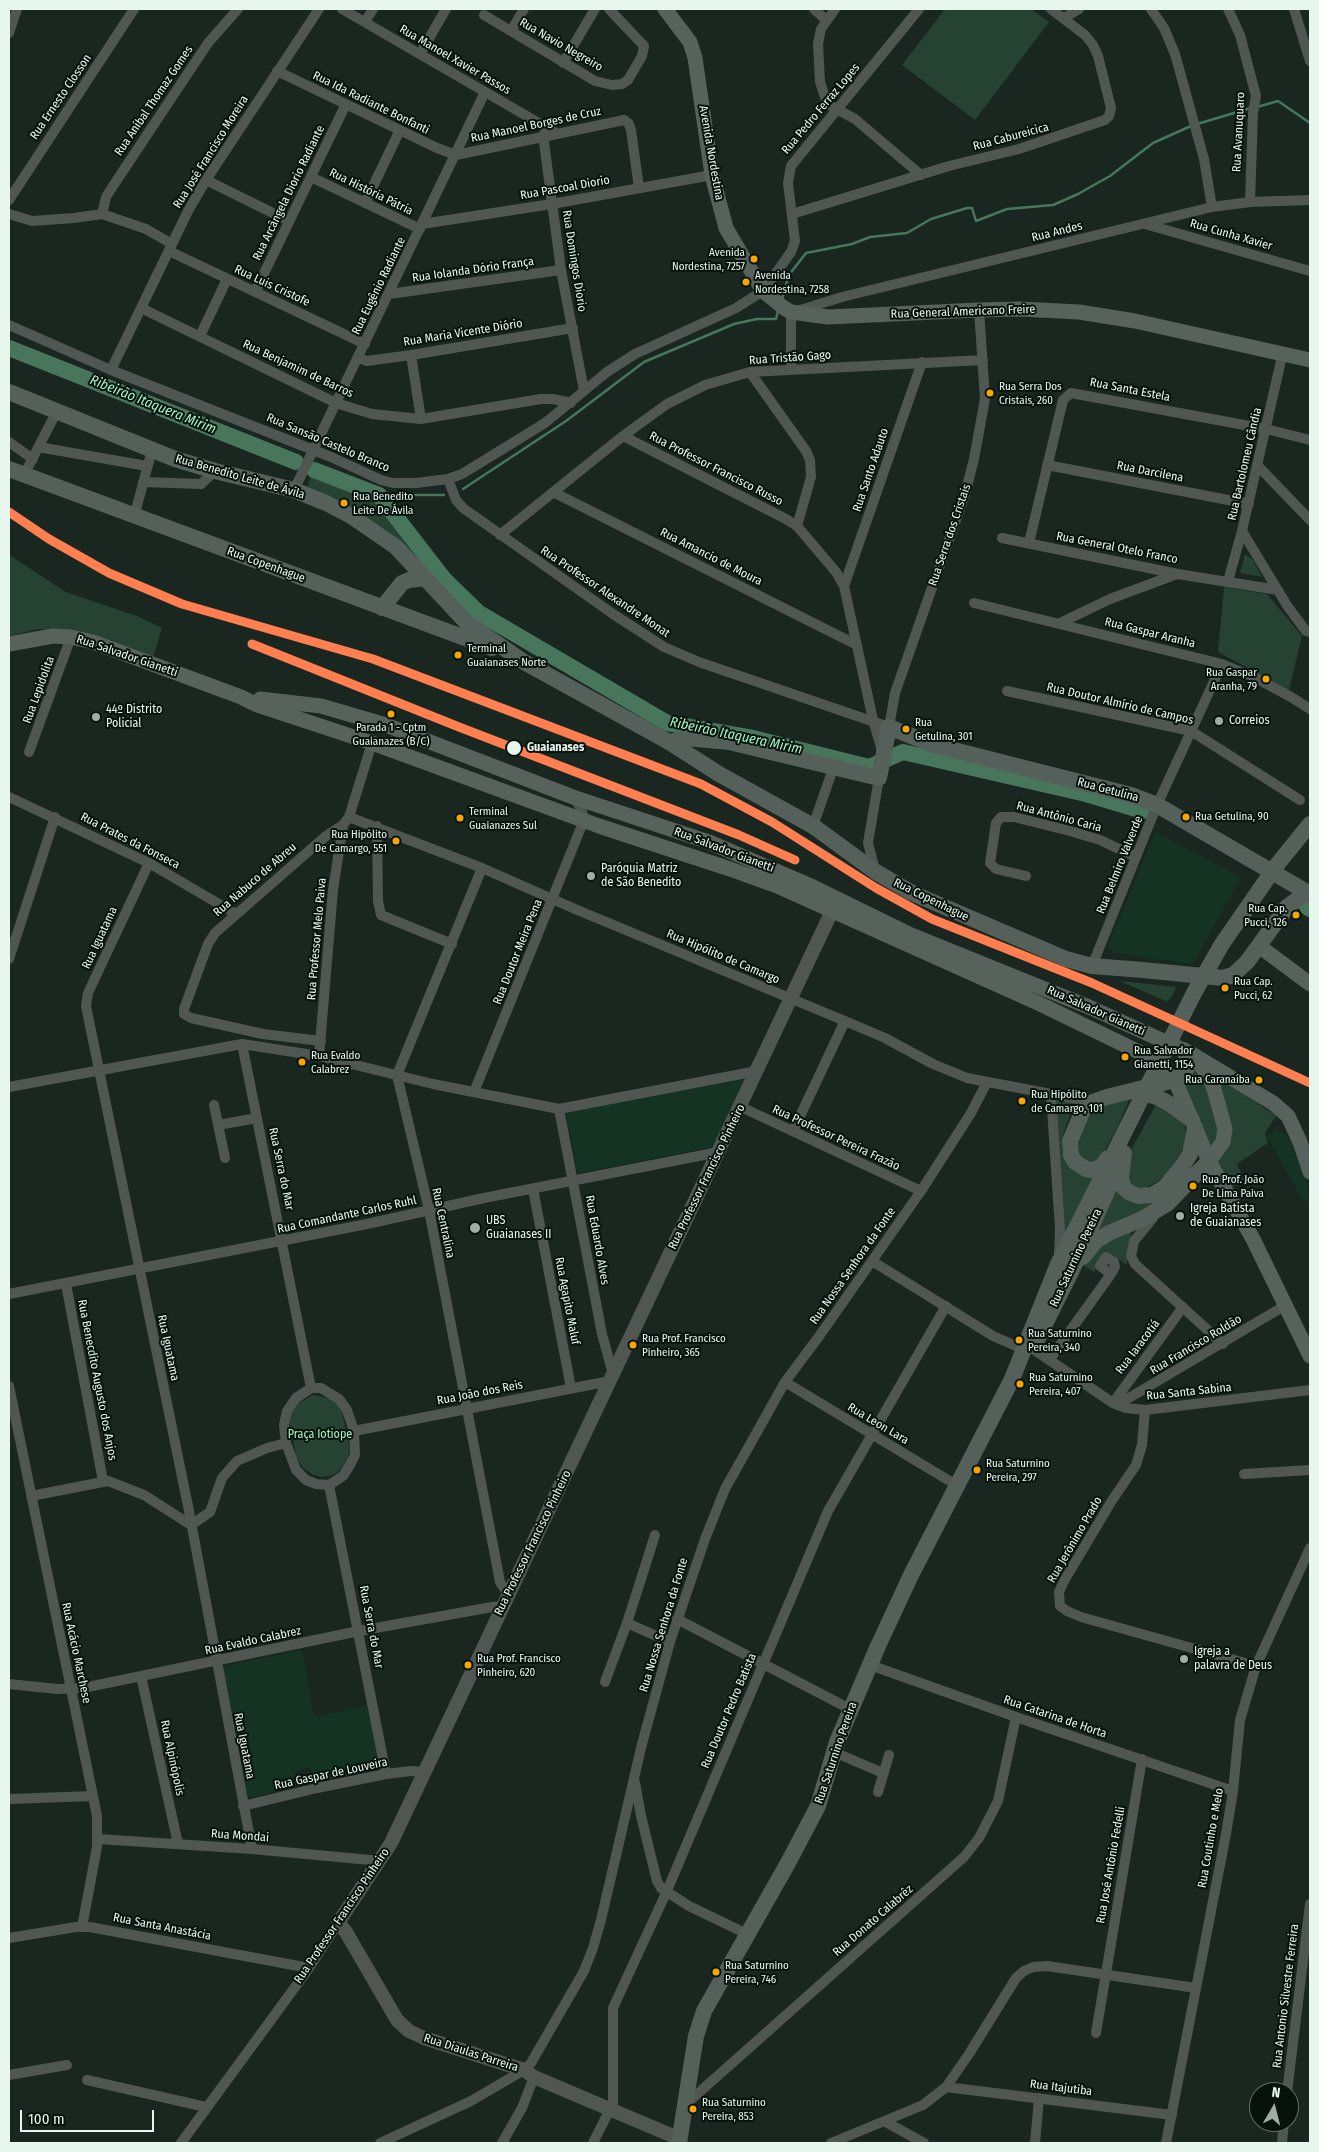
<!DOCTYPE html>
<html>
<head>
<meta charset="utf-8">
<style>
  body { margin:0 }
  #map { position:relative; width:1319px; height:2152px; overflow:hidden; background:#1a2720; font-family:"Fira Sans Condensed",sans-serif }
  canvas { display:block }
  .frame { position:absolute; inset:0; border:10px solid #e8f7ee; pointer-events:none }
  .north { position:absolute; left:1249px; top:2082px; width:50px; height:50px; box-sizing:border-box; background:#08120d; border:1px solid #626e67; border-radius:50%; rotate:8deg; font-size:14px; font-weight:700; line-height:20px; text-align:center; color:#e8f7ee }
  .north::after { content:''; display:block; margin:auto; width:18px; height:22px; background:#a0aea6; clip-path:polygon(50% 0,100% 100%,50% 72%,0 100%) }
  .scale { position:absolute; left:20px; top:2110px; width:134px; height:22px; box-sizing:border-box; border:2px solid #e8f7ee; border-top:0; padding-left:6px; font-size:15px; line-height:18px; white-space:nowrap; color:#e8f7ee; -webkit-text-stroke:4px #08120d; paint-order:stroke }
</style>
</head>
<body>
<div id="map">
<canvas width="1319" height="2152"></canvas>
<div class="frame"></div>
<div class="north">N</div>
<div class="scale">100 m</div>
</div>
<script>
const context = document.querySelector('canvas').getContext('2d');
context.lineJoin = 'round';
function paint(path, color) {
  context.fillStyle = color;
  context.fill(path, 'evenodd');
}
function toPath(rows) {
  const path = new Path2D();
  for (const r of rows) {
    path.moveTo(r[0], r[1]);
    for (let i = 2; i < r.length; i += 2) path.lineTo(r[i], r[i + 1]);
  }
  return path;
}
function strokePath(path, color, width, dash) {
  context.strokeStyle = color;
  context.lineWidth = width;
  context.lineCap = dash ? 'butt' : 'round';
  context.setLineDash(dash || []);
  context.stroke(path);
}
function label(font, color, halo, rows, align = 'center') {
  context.font = font + ' "Fira Sans Condensed",sans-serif';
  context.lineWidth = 4;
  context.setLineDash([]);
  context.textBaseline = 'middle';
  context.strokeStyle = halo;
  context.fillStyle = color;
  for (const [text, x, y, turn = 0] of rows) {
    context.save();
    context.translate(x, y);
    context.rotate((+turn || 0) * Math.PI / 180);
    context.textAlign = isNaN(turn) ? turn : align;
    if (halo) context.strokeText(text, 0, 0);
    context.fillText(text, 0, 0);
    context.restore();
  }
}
const built = toPath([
  [1155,832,1241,877,1193,964,1114,953,1108,946],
  [745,1079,714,1147,578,1173,566,1112],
  [1277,1129,1291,1139,1305,1175,1310,1200,1304,1202,1267,1137],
  [302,1650,314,1717,369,1705,381,1768,378,1770,314,1782,310,1767,295,1771,299,1785,252,1797,247,1795,223,1670,225,1666]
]);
const green = toPath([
  [945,9,1031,9,1049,22,975,120,902,65],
  [312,471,380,500,396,525,434,577,307,489],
  [1245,554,1253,560,1262,577,1240,573],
  [9,555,66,592,137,616,162,628,153,658,73,631,38,629,9,636],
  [1224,587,1267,594,1302,636,1289,690,1218,652],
  [1120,981,1177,987,1168,1002],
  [1195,1070,1202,1073,1220,1133,1211,1152,1185,1084],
  [1214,1072,1276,1116,1265,1133,1268,1143,1237,1164,1245,1181,1229,1189,1214,1165,1222,1154],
  [1130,1098,1118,1126,1102,1156,1094,1162,1084,1161,1077,1156,1076,1136,1083,1119,1099,1106],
  [1054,1100,1074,1103,1063,1135,1062,1150,1066,1163,1078,1171,1096,1173,1064,1242],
  [1158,1101,1185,1124,1186,1138,1178,1163,1158,1181,1142,1190,1131,1185,1125,1178,1127,1162,1132,1148],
  [1113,1188,1123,1197,1161,1200,1095,1237],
  [1132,1231,1127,1250,1127,1265,1107,1252,1103,1254,1094,1272,1082,1265,1100,1246],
  [313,1395,329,1398,337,1403,342,1412,349,1445,349,1455,345,1464,336,1474,328,1476,322,1477,313,1475,302,1467,296,1456,290,1423,291,1414,297,1404]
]);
const stream = toPath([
  [1257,107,1278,101,1310,123],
  [1197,124,1251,108],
  [782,299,789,275,806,253,852,244,870,237,907,233,931,219,967,208,972,208,976,221,1007,209,1053,205,1078,194,1110,176,1153,143,1191,126],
  [756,319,776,319,778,311],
  [463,489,566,421,644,362,734,324,757,319],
  [379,495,444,495]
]);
const river = toPath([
  [9,348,296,462],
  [314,470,379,495,444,579,479,613,667,723,753,738,869,767,903,752,1086,794,1143,811],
  [1307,907,1310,909]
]);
const minor = toPath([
  [342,9,556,133],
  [814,9,826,20],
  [835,9,821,29,818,44,820,82,826,100,831,106,855,119,921,175],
  [1151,9,1164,28,1175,54,1204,159,1212,207],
  [1228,9,1240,35,1256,96,1253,113,1250,202],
  [1294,9,1310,61],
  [484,15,595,81,612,85,622,84,628,80,642,56,644,46,609,9],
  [1064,18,1079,9],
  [365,22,373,9],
  [511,31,524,9],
  [9,33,17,9],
  [420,54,446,9],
  [563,63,595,9],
  [277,71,437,148,456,155,624,120,629,124,631,130,639,188],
  [543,135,561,270,584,391],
  [311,177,420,229],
  [206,180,289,221],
  [9,200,134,9],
  [365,203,400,130],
  [9,214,32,221,74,218,102,214,146,229,172,244],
  [102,214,106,197,113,186,208,43,238,9],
  [792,214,949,166,1019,149,1105,120,1109,116,1111,108,1098,56,1093,45,1085,35,1051,9],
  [422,224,552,204,712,175],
  [1145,224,1310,271],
  [169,251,365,344],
  [255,292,346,104],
  [389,294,561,270],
  [141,308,336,403,372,414,421,419,541,399,553,399,571,403],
  [797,311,842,297,1212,207,1250,202,1310,200],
  [9,325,111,370,331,457,381,480,393,483,416,483,448,479,462,474,545,423,607,372,635,354,736,308,763,291,791,252,795,241,788,183,791,166,919,9],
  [200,336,227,279],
  [411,355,421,419],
  [358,358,367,361,411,355,573,328],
  [111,370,188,211,206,180,319,9],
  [791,370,791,312],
  [750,372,806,451,810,460,811,477,797,526,836,572,844,586,873,720,882,751],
  [623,436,786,519,797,526],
  [9,442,33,459],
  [38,447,147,466],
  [1047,465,1249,504],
  [1257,465,1310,520],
  [24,475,57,411],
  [448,479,456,500,463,508,613,614,664,647,699,662,889,727,895,693,965,494,974,459,985,399,979,310],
  [143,482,201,484,215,471],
  [294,490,485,92],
  [553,492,857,645],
  [134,517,152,450],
  [1242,531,1288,607,1306,631,1310,632],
  [500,535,623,436,667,404,705,385,750,372,983,360],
  [1002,538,1178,574,1278,590],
  [1029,543,1063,400,1071,393,1266,429,1310,440],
  [1228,581,1242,531,1283,352],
  [844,586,922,362],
  [974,603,1222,664,1256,678,1291,697,1310,709],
  [1060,623,1110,599,1177,574],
  [1007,691,1191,731,1300,800],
  [29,752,71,637],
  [9,797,149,863,236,914],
  [349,817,482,868,575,909,845,1021,885,1038,933,1064,967,1078,1093,1102],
  [377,826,378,901,381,915,452,944],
  [813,826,834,766],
  [149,863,88,993,86,1006,189,1511,252,1849],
  [482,868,397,1075,429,1210,500,1582,508,1594],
  [875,870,868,843,879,778],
  [1026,876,996,869,990,863,996,823,1001,817,1014,817,1070,831,1100,840,1136,857],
  [9,959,55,817],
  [1092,966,1157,805,1222,664],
  [321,1041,263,1034,191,1018,184,1014,184,1009,208,944,215,933,326,836,343,825,349,817,372,743],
  [242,1044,311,1388],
  [319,1056,333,890,343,825],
  [9,1087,242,1044,319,1056,433,1084,559,1109,757,1071],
  [474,1092,584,820,582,811,574,797],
  [1051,1094,1060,1229,1059,1255],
  [214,1105,225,1158],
  [741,1107,921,1191],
  [559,1109,602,1334,613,1374],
  [218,1125,257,1118],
  [793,1131,845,1021],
  [533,1189,571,1388],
  [1153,1218,1134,1241,1131,1256,1135,1264,1223,1344],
  [872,1261,993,1336,1023,1349,1033,1349,1113,1403,1126,1408,1145,1410,1310,1390],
  [66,1284,103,1481],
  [9,1294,367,1224,484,1198,719,1152],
  [1050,1359,1111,1274,1115,1267,1114,1262,1106,1257,1100,1266,1111,1274],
  [785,1382,958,1486],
  [9,1386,97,1816,97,1847,82,1927],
  [311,1388,321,1388,339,1399,347,1410,354,1431,355,1455,350,1465,343,1476,329,1485,316,1484,306,1480,296,1470,286,1443,284,1425,287,1411,296,1398,311,1388],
  [1113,1403,1183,1307],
  [1117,1405,1286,1305],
  [1145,1410,1142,1445,1136,1465,1111,1502,1064,1581,1059,1592,1060,1606,1067,1611,1081,1617,1256,1666],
  [354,1431,610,1381],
  [1244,1474,1310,1470],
  [329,1485,386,1774],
  [31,1496,108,1481,144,1495,191,1525,210,1512,222,1478,237,1461,267,1448,286,1443],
  [677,1619,850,1709],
  [627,1623,670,1642],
  [870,1665,1016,1717,1233,1791],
  [141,1676,178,1844],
  [605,1682,627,1623,655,1535],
  [9,1684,57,1689,83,1688,359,1631,492,1607,502,1606],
  [834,1752,883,1773],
  [635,1782,641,1816,657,1881,661,1888,689,1906,747,1934],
  [878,1792,889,1755],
  [9,1799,93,1796],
  [243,1806,317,1788,386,1774,411,1771,424,1772],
  [98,1839,252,1849,381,1861],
  [9,1938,76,1927,90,1927,309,1968],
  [1096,2033,1142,1759],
  [9,2075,67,2065],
  [87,2080,206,2107],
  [946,2087,1172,2115],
  [1287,2092,1310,1904],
  [686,2104,964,1857,979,1838,998,1801,1016,1717],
  [884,2121,924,2143],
  [181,2143,309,1968,338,1923],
  [380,2143,471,2101,524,2070,531,2063,584,1971,593,1948,601,1920,642,1744,670,1642,705,1539,725,1489,785,1382,820,1335,921,1191,971,1113,987,1082],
  [502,2143,522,2108,534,2077],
  [593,2143,613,2103,613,2008,666,1893,828,1511,946,1306],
  [831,2143,923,2105,946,2087,969,2054,1016,1978,1024,1971,1033,1967,1047,1966,1196,1988],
  [1035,2143,1039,2098],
  [1166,2143,1226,1834,1233,1791,1240,1720,1256,1666,1310,1548],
  [1282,2143,1284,2122]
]);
const tertiary = toPath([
  [680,2139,534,2077,524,2070,424,2038,409,2031,397,2020,346,1932,338,1923,391,1843,832,911]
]);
const secondary = toPath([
  [665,9,690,42,695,58,712,175,726,228,763,291,784,308,791,312,828,317,979,310,1020,309,1079,312,1135,321,1310,360],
  [9,644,53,636,71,637,93,642,241,697,257,705,372,743,599,826,730,869,777,886,1040,1004,1139,1052,1175,1080,1209,1161,1253,1239,1310,1356],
  [260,699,321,706,386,725,573,797,709,842,813,887,911,935,1089,1007,1190,1053,1273,1103,1288,1116,1300,1142,1310,1172],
  [1259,946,1310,984],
  [1198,1062,1209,1076,1214,1089,1225,1129,1223,1142,1209,1161]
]);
const primary = toPath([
  [9,392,175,459,215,471,294,490,326,503,351,516,396,547,466,622,524,662,669,742,719,774,813,826,876,872,912,893,1066,959,1092,966,1143,970,1223,978,1233,975,1247,962,1287,907,1302,896,1310,894],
  [9,469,492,648],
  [382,608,402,583,409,580,425,578],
  [669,742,687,738,729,742,879,778,889,727,934,745,1131,795,1157,805,1310,894],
  [1135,1091,1157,1097,1170,1104,1192,1120],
  [1124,1153,1121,1177,1123,1187,1130,1193,1139,1196,1152,1195,1164,1188,1184,1164,1190,1154,1195,1128],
  [1108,1158,1101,1167,1092,1170,1086,1169,1075,1162,1071,1155,1070,1141,1083,1110,1093,1102,1107,1097,1175,1080,1182,1075,1187,1068,1188,1060,1184,1050],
  [1083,1257,1096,1241,1109,1233,1142,1219,1167,1204,1209,1161],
  [1035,1344,1072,1270,1114,1176],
  [679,2143,696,2036,704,2011,788,1863,818,1806,837,1742,878,1646,911,1575,1012,1379,1058,1264,1120,1141]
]);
const primaryBridge = toPath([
  [1120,1141,1194,993,1222,944,1276,866,1310,824]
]);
const rail1 = toPath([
  [9,512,49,539,109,573,182,604,373,659,701,784,772,822,876,888,932,919,1092,983,1310,1083],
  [252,644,459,727,739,835,795,860]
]);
const markers = [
  [754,259,4.5,"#f7a600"],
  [746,282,4.5,"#f7a600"],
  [990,393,4.5,"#f7a600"],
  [344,503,4.5,"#f7a600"],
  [458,655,4.5,"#f7a600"],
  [1266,679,4.5,"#f7a600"],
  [391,714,4.5,"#f7a600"],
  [96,717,5,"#a0aea6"],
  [1219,721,5,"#a0aea6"],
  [906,729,4.5,"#f7a600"],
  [514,748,8,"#e8f7ee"],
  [1186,817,4.5,"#f7a600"],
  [460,818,4.5,"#f7a600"],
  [396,841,4.5,"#f7a600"],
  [591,876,5,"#a0aea6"],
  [1296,915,4.5,"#f7a600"],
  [1225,988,4.5,"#f7a600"],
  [1125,1057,4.5,"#f7a600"],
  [302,1062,4.5,"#f7a600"],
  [1259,1080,4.5,"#f7a600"],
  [1022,1101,4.5,"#f7a600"],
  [1193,1186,4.5,"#f7a600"],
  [1180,1216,5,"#a0aea6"],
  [475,1228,6,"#a0aea6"],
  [1019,1340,4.5,"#f7a600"],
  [633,1345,4.5,"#f7a600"],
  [1020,1384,4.5,"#f7a600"],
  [977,1470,4.5,"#f7a600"],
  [1184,1659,5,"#a0aea6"],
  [468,1665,4.5,"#f7a600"],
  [716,1972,4.5,"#f7a600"],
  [693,2109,4.5,"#f7a600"]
];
const busNames = [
  ["Avenida",745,253,"right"],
  ["Nordestina, 7257",745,267,"right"],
  ["Avenida",755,276],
  ["Nordestina, 7258",755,290],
  ["Rua Serra Dos",999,387],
  ["Cristais, 260",999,401],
  ["Rua Benedito",353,497],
  ["Leite De Ávila",353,511],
  ["Terminal",467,649],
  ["Guaianases Norte",467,663],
  ["Rua Gaspar",1257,673,"right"],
  ["Aranha, 79",1257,687,"right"],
  ["Rua",915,723],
  ["Getulina, 301",915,737],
  ["Parada 1 - Cptm",391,728,"center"],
  ["Guaianazes (B/C)",391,742,"center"],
  ["Terminal",469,812],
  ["Guaianazes Sul",469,826],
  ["Rua Getulina, 90",1195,817],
  ["Rua Hipólito",387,835,"right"],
  ["De Camargo, 551",387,849,"right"],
  ["Rua Cap.",1287,909,"right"],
  ["Pucci, 126",1287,923,"right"],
  ["Rua Cap.",1234,982],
  ["Pucci, 62",1234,996],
  ["Rua Salvador",1134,1051],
  ["Gianetti, 1154",1134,1065],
  ["Rua Evaldo",311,1056],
  ["Calabrez",311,1070],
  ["Rua Caranaíba",1250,1080,"right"],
  ["Rua Hipólito",1031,1095],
  ["de Camargo, 101",1031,1109],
  ["Rua Prof. João",1202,1180],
  ["De Lima Paiva",1202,1194],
  ["Rua Saturnino",1028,1334],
  ["Pereira, 340",1028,1348],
  ["Rua Prof. Francisco",642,1339],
  ["Pinheiro, 365",642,1353],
  ["Rua Saturnino",1029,1378],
  ["Pereira, 407",1029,1392],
  ["Rua Saturnino",986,1464],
  ["Pereira, 297",986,1478],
  ["Rua Prof. Francisco",477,1659],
  ["Pinheiro, 620",477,1673],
  ["Rua Saturnino",725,1966],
  ["Pereira, 746",725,1980],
  ["Rua Saturnino",702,2103],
  ["Pereira, 853",702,2117]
];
const streetNames = [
  ["Rua Navio Negreiro",561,45,30],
  ["Rua Manoel Xavier Passos",455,60,30],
  ["Rua Ernesto Closson",61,97,-56],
  ["Rua Aníbal Thomaz Gomes",154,101,-56],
  ["Rua Ida Radiante Bonfanti",371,103,26],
  ["Rua Pedro Ferraz Lopes",821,109,-50],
  ["Rua Manoel Borges de Cruz",536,125,-12],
  ["Rua Avanuquaro",1239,132,-87],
  ["Rua Cabureicica",1011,137,-15],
  ["Rua José Francisco Moreira",211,152,-58],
  ["Avenida Nordestina",711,153,80],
  ["Rua Pascoal Diorio",565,188,-10],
  ["Rua História Pátria",371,192,26],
  ["Rua Arcângela Diorio Radiante",289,193,-64],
  ["Rua Andes",1057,232,-14],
  ["Rua Cunha Xavier",1231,235,16],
  ["Rua Domingos Diorio",574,261,81],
  ["Rua Iolanda Dório França",473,270,-8],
  ["Rua Luis Cristofe",272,286,25],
  ["Rua Eugênio Radiante",379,286,-64],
  ["Rua General Americano Freire",963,312,-2],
  ["Rua Maria Vicente Diório",463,333,-9],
  ["Rua Tristão Gago",790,358,-4],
  ["Rua Benjamim de Barros",298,369,25],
  ["Rua Santa Estela",1130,390,11],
  ["Rua Sansão Castelo Branco",328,443,23],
  ["Rua Bartolomeu Cândia",1245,464,-77],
  ["Rua Professor Francisco Russo",716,469,27],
  ["Rua Santo Adauto",871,470,-71],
  ["Rua Darcilena",1150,472,11],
  ["Rua Benedito Leite de Ávila",240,477,16],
  ["Rua Serra dos Cristais",950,535,-71],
  ["Rua General Otelo Franco",1117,548,11],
  ["Rua Amancio de Moura",711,557,27],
  ["Rua Copenhague",266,565,20],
  ["Rua Professor Alexandre Monat",605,592,34],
  ["Rua Gaspar Aranha",1150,633,14],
  ["Rua Salvador Gianetti",127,656,19],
  ["Rua Lepidolita",39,690,-70],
  ["Rua Doutor Almírio de Campos",1120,704,13],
  ["Rua Getulina",1108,790,15],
  ["Rua Antônio Caria",1059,817,15],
  ["Rua Prates da Fonseca",130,841,27],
  ["Rua Salvador Gianetti",724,850,21],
  ["Rua Belmiro Valverde",1120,865,-68],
  ["Rua Nabuco de Abreu",255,880,-41],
  ["Rua Copenhague",931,900,26],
  ["Rua Iguatama",100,938,-65],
  ["Rua Professor Melo Paiva",317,939,-85],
  ["Rua Doutor Meira Pena",518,952,-68],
  ["Rua Hipólito de Camargo",723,957,23],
  ["Rua Salvador Gianetti",1096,1011,24],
  ["Rua Professor Pereira Frazão",836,1138,25],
  ["Rua Serra do Mar",281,1169,78],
  ["Rua Professor Francisco Pinheiro",707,1177,-64],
  ["Rua Comandante Carlos Ruhl",347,1215,-12],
  ["Rua Centralina",443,1223,78],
  ["Rua Eduardo Alves",597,1240,80],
  ["Rua Saturnino Pereira",1076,1258,-65],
  ["Rua Nossa Senhora da Fonte",853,1266,-55],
  ["Rua Agapito Maluf",567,1301,79],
  ["Rua Francisco Roldão",1196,1345,-31],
  ["Rua Iaracotiá",1138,1347,-53],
  ["Rua Iguatama",168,1348,78],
  ["Rua Benecdito Augusto dos Anjos",97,1380,79],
  ["Rua Santa Sabina",1189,1392,-6],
  ["Rua João dos Reis",480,1393,-11],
  ["Rua Leon Lara",878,1424,31],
  ["Rua Jerônimo Prado",1075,1540,-60],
  ["Rua Professor Francisco Pinheiro",533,1543,-64],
  ["Rua Nossa Senhora da Fonte",664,1625,-73],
  ["Rua Serra do Mar",371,1627,79],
  ["Rua Evaldo Calabrez",253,1641,-12],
  ["Rua Acácio Marchese",76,1653,78],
  ["Rua Doutor Pedro Batista",729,1711,-67],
  ["Rua Catarina de Horta",1055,1717,19],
  ["Rua Iguatama",244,1746,79],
  ["Rua Saturnino Pereira",836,1753,-71],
  ["Rua Alpinópolis",172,1758,78],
  ["Rua Gaspar de Louveira",331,1774,-12],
  ["Rua Mondai",240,1836,4],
  ["Rua Coutinho e Melo",1211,1838,-80],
  ["Rua José Antônio Fedelli",1111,1865,-80],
  ["Rua Professor Francisco Pinheiro",342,1916,-56],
  ["Rua Donato Calabrêz",873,1921,-41],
  ["Rua Santa Anastácia",162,1927,11],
  ["Rua Antonio Silvestre Ferreira",1286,1996,-83],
  ["Rua Diaulas Parreira",471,2053,18],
  ["Rua Itajutiba",1061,2088,7]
];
const poiNames = [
  ["44º Distrito",106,710],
  ["Policial",106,724],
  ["Correios",1229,721],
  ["Paróquia Matriz",601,869],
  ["de São Benedito",601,883],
  ["Igreja Batista",1190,1209],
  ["de Guaianases",1190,1223],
  ["UBS",486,1221],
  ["Guaianases II",486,1235],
  ["Igreja a",1194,1652],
  ["palavra de Deus",1194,1666]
];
const stopNames = [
  ["Guaianases",527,748]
];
const parkNames = [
  ["Praça Iotiope",320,1435]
];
const waterNames = [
  ["Ribeirão Itaquera Mirim",153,405,22],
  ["Ribeirão Itaquera Mirim",736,736,12]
];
paint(built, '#153323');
paint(green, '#254232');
strokePath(stream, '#48765d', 2.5);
strokePath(river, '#48765d', 16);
strokePath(minor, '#505752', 10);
strokePath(tertiary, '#505752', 14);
strokePath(secondary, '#58625c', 15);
strokePath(primary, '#56605a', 16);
strokePath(primaryBridge, '#56605a', 16);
strokePath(rail1, '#ff7f50', 9);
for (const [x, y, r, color] of markers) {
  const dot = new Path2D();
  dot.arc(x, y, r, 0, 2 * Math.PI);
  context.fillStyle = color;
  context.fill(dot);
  strokePath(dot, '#08120d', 2);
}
label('11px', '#e8f7ee', '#08120d', busNames, 'left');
label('12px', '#e8f7ee', '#08120d', streetNames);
label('12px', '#e8f7ee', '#08120d', poiNames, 'left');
label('bold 12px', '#e8f7ee', '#08120d', stopNames, 'left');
label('12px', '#a3f2c6', '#08120d', parkNames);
label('italic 14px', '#a4f3c7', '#08120d', waterNames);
</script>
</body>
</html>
